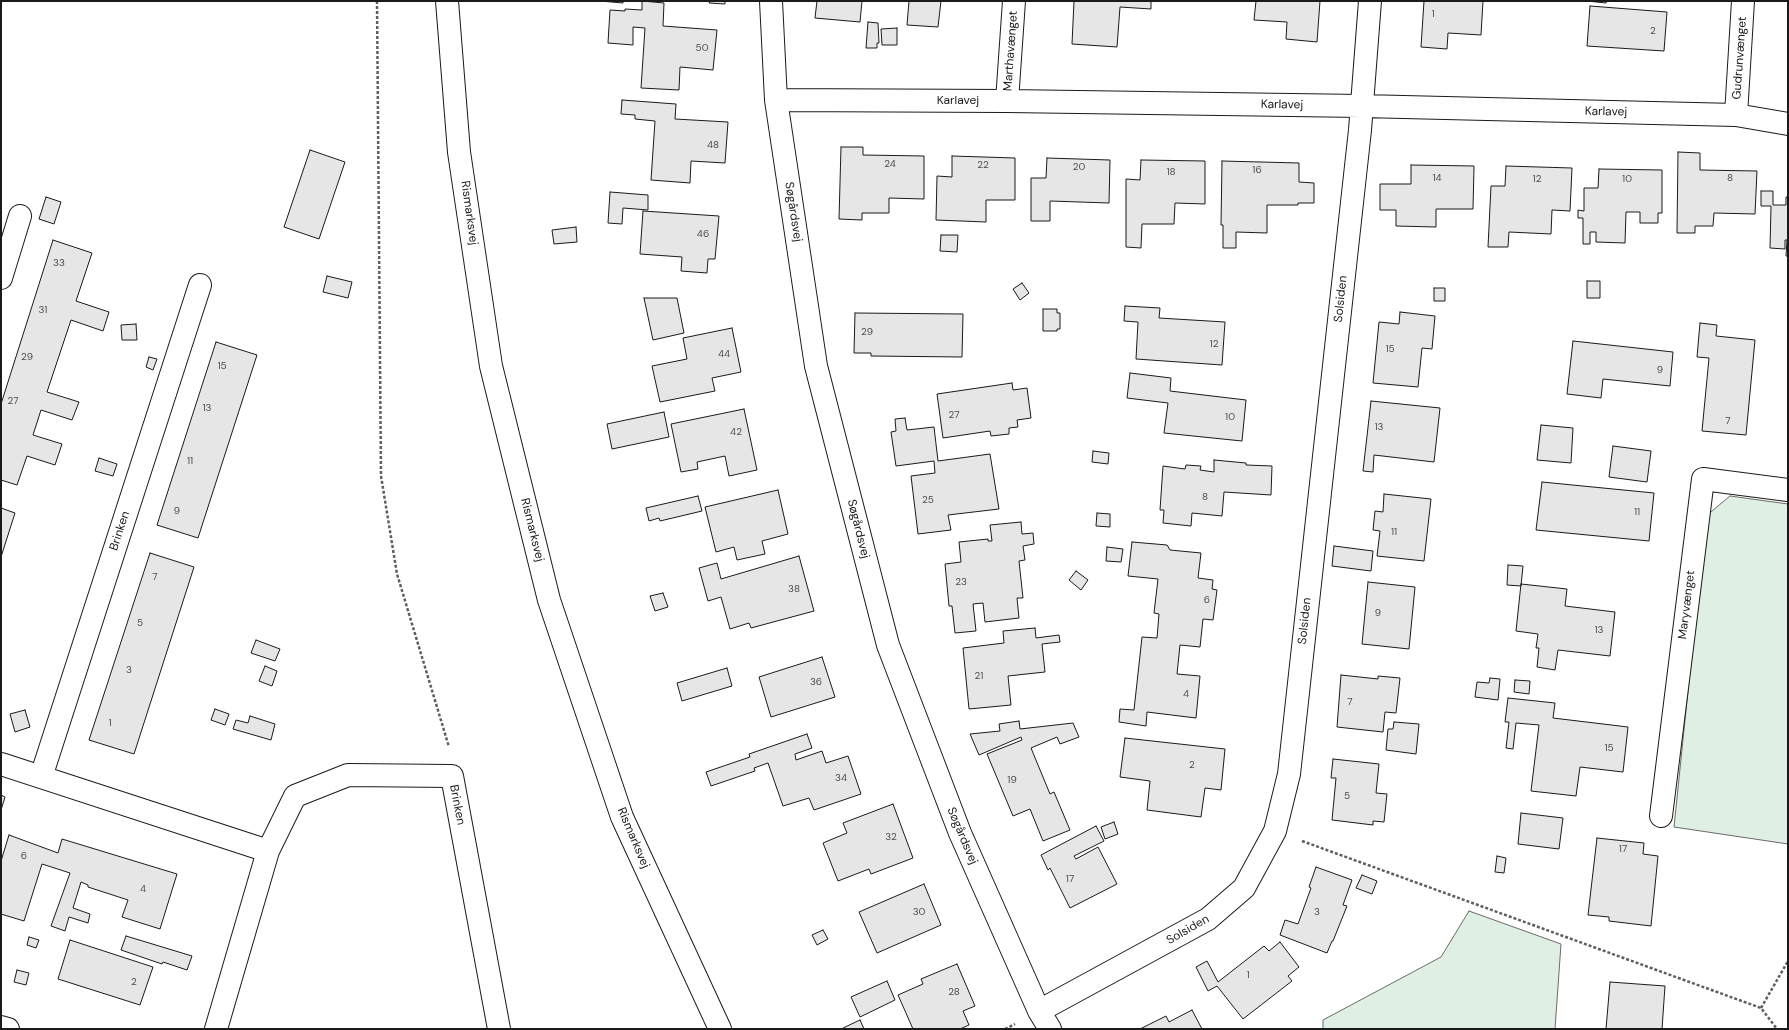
<!DOCTYPE html>
<html>
<head>
<meta charset="utf-8">
<style>
  body { margin:0 }
  #map { position:relative; width:1789px; height:1030px; overflow:hidden; background:#fff; font-family:"DM Sans",sans-serif }
  canvas { display:block }
  .frame { position:absolute; inset:0; border:2px solid #1a1a1a; pointer-events:none }
</style>
</head>
<body>
<div id="map">
<canvas width="1789" height="1030"></canvas>
<div class="frame"></div>
</div>
<script>
const context = document.querySelector('canvas').getContext('2d');
context.lineJoin = 'round';
function paint(path, color) {
  context.fillStyle = color;
  context.fill(path, 'evenodd');
}
function toPath(rows) {
  const path = new Path2D();
  for (const r of rows) {
    path.moveTo(r[0], r[1]);
    for (let i = 2; i < r.length; i += 2) path.lineTo(r[i], r[i + 1]);
  }
  return path;
}
function strokePath(path, color, width, dash) {
  context.strokeStyle = color;
  context.lineWidth = width;
  context.lineCap = dash ? 'butt' : 'round';
  context.setLineDash(dash || []);
  context.stroke(path);
}
function label(font, color, halo, rows, align = 'center') {
  context.font = font + ' "DM Sans",sans-serif';
  context.lineWidth = 3;
  context.setLineDash([]);
  context.textBaseline = 'middle';
  context.strokeStyle = halo;
  context.fillStyle = color;
  for (const [text, x, y, turn = 0] of rows) {
    context.save();
    context.translate(x, y);
    context.rotate((+turn || 0) * Math.PI / 180);
    context.textAlign = isNaN(turn) ? turn : align;
    if (halo) context.strokeText(text, 0, 0);
    context.fillText(text, 0, 0);
    context.restore();
  }
}
const green = toPath([
  [1730,496,1788,504,1788,844,1674,827,1706,516,1730,496],
  [1469,911,1561,944,1555,1029,1323,1029,1323,1020,1441,957,1469,911]
]);
const building = toPath([
  [600,1,623,1,623,3,600,1],
  [642,1,664,3,663,26,717,30,713,70,680,67,679,90,641,88,645,28,633,27,633,45,608,43,610,10,625,11,625,9,642,10,642,1],
  [710,1,725,1,725,4,709,3,710,1],
  [817,1,862,1,860,22,815,18,817,1],
  [909,1,941,1,938,27,907,25,909,1],
  [1074,1,1151,1,1151,9,1120,7,1117,47,1072,44,1074,1],
  [1256,1,1320,1,1317,42,1286,39,1287,22,1254,20,1256,1],
  [1424,1,1483,1,1481,35,1448,33,1447,49,1421,47,1424,1],
  [1587,1,1607,1,1606,3,1587,1],
  [1590,6,1667,12,1664,51,1587,46,1590,6],
  [868,22,878,23,879,43,877,43,877,48,866,48,868,22],
  [897,28,897,45,882,45,881,29,897,28],
  [622,100,676,104,675,119,728,122,725,163,691,161,690,183,651,180,655,121,635,119,635,115,621,114,622,100],
  [841,147,863,147,863,155,924,156,924,199,889,198,889,213,862,213,862,220,839,219,841,147],
  [310,150,345,162,319,239,284,227,310,150],
  [1678,152,1700,153,1700,170,1757,171,1755,214,1714,213,1713,226,1695,226,1695,233,1677,233,1678,152],
  [952,156,1015,158,1015,200,986,200,986,222,936,220,937,176,952,177,952,156],
  [1047,158,1110,160,1109,203,1050,201,1050,221,1031,221,1031,178,1046,178,1047,158],
  [1141,160,1205,161,1205,204,1175,203,1174,224,1142,224,1141,248,1126,247,1126,179,1140,180,1141,160],
  [1222,161,1299,163,1299,182,1314,183,1314,203,1298,203,1298,205,1267,205,1267,233,1236,232,1236,248,1223,248,1223,225,1221,225,1222,161],
  [1411,165,1474,166,1473,209,1436,209,1436,227,1396,226,1396,210,1380,210,1380,184,1411,184,1411,165],
  [1506,166,1572,168,1570,211,1552,210,1551,234,1509,232,1508,247,1488,247,1491,186,1505,186,1506,166],
  [1599,169,1662,170,1662,213,1658,213,1658,223,1640,223,1640,212,1626,212,1625,243,1596,242,1596,232,1590,232,1590,244,1583,244,1583,218,1578,218,1578,210,1584,211,1584,188,1598,188,1599,169],
  [1761,191,1773,191,1773,205,1786,205,1786,197,1788,197,1788,256,1786,256,1787,240,1785,240,1785,249,1770,248,1771,206,1761,206,1761,191],
  [610,192,648,195,648,210,623,208,622,224,608,223,610,192],
  [46,197,61,202,54,224,39,219,46,197],
  [643,211,719,216,715,259,708,259,707,273,681,271,682,257,640,254,643,211],
  [576,227,577,242,554,244,552,230,576,227],
  [941,235,958,235,957,252,940,251,941,235],
  [53,240,92,253,76,301,109,312,103,331,71,320,47,392,79,402,72,420,41,410,33,435,62,444,55,465,27,456,17,485,1,480,1,404,53,240],
  [327,276,352,282,348,298,323,292,327,276],
  [1587,281,1600,281,1600,298,1587,298,1587,281],
  [1022,283,1029,293,1020,300,1013,289,1022,283],
  [1434,288,1445,288,1445,301,1434,301,1434,288],
  [644,298,677,298,684,333,653,340,644,298],
  [1125,306,1160,308,1159,318,1225,322,1222,365,1136,359,1138,322,1124,321,1125,306],
  [1043,309,1057,309,1057,313,1060,313,1060,329,1057,329,1057,331,1043,331,1043,309],
  [1400,312,1435,316,1432,349,1422,348,1418,387,1373,383,1379,322,1399,324,1400,312],
  [855,313,963,314,962,357,871,356,871,353,854,353,855,313],
  [1700,323,1717,325,1716,336,1755,340,1746,435,1702,431,1709,358,1697,357,1700,323],
  [136,324,137,340,122,340,121,325,136,324],
  [732,328,741,372,712,378,715,391,660,402,652,366,687,359,683,338,732,328],
  [1573,341,1673,352,1670,386,1603,379,1601,398,1567,394,1573,341],
  [216,342,257,355,198,538,157,525,216,342],
  [149,357,157,359,153,370,146,367,149,357],
  [1130,373,1171,378,1170,391,1246,400,1242,441,1164,433,1168,403,1127,398,1130,373],
  [1012,383,1013,390,1027,388,1031,418,1017,420,1018,427,1009,428,1009,434,991,436,990,431,943,438,937,394,1012,383],
  [1371,401,1440,408,1434,462,1374,455,1373,472,1363,471,1371,401],
  [744,409,757,470,729,476,725,456,697,462,698,469,681,472,671,424,744,409],
  [664,412,669,437,612,449,607,424,664,412],
  [905,418,907,430,934,427,938,461,990,454,999,509,948,515,951,530,918,534,911,476,935,473,934,461,896,466,891,432,896,431,895,419,905,418],
  [1541,425,1573,428,1571,463,1537,460,1541,425],
  [1613,446,1651,451,1647,482,1609,477,1613,446],
  [1093,451,1109,453,1108,464,1092,462,1093,451],
  [99,458,117,464,113,476,95,471,99,458],
  [1214,460,1246,463,1246,465,1272,466,1271,495,1224,492,1222,516,1192,513,1191,526,1163,523,1164,510,1160,510,1163,466,1185,469,1186,465,1201,466,1200,470,1214,472,1214,460],
  [1542,482,1654,493,1649,541,1536,530,1542,482],
  [778,490,788,534,762,541,765,554,737,560,734,547,716,552,705,507,778,490],
  [1384,494,1431,499,1424,561,1377,556,1380,531,1373,530,1375,511,1383,512,1384,494],
  [698,496,702,511,660,521,659,518,649,521,646,508,698,496],
  [1,508,15,513,1,557,1,508],
  [1097,513,1110,514,1110,527,1096,526,1097,513],
  [1021,522,1022,534,1033,533,1034,544,1023,546,1025,560,1019,561,1023,598,1017,598,1019,618,985,622,983,603,973,604,976,631,955,633,952,606,949,606,945,564,961,562,959,542,988,539,988,541,992,541,990,525,1021,522],
  [1132,542,1167,545,1170,550,1201,553,1198,578,1213,580,1212,589,1217,590,1213,620,1203,619,1200,647,1180,645,1177,674,1200,676,1196,718,1147,712,1146,726,1119,722,1120,709,1134,710,1142,637,1157,638,1159,614,1154,613,1158,579,1128,576,1132,542],
  [1334,546,1373,551,1371,571,1332,566,1334,546],
  [1107,547,1123,549,1121,562,1106,561,1107,547],
  [150,553,194,567,134,754,89,740,150,553],
  [799,556,814,611,751,628,749,623,730,629,721,597,708,601,699,568,717,563,721,579,799,556],
  [1508,565,1523,566,1521,586,1507,585,1508,565],
  [1076,571,1088,580,1081,590,1069,580,1076,571],
  [1368,582,1415,587,1409,649,1362,644,1368,582],
  [1521,584,1567,589,1565,606,1615,612,1610,656,1558,650,1555,670,1537,667,1539,648,1536,648,1538,634,1516,631,1521,584],
  [663,593,668,607,655,611,650,596,663,593],
  [1035,628,1036,638,1059,635,1060,642,1042,644,1045,672,1008,676,1011,705,969,709,963,648,1004,643,1003,631,1035,628],
  [256,640,280,649,275,661,251,653,256,640],
  [822,657,835,697,771,717,759,677,822,657],
  [265,666,277,671,272,686,259,681,265,666],
  [727,668,732,686,682,701,677,683,727,668],
  [1341,675,1378,679,1378,676,1400,678,1396,713,1385,712,1383,732,1337,727,1341,675],
  [1490,678,1500,679,1498,700,1475,697,1477,682,1489,683,1490,678],
  [1515,680,1530,681,1529,694,1514,692,1515,680],
  [1508,698,1555,703,1553,718,1628,727,1623,772,1580,767,1576,796,1531,791,1539,725,1516,723,1513,749,1506,748,1509,722,1505,722,1508,698],
  [215,709,229,714,225,725,211,720,215,709],
  [25,710,30,727,15,732,10,714,25,710],
  [250,716,275,724,271,740,233,729,236,720,248,723,250,716],
  [1019,721,1020,729,1073,723,1079,737,1060,744,1057,737,1031,748,1050,794,1054,792,1070,830,1043,841,1030,809,1013,816,987,754,1022,740,1021,737,979,755,970,734,1000,731,999,724,1019,721],
  [1394,722,1419,724,1416,754,1386,750,1388,729,1393,729,1394,722],
  [807,734,812,748,795,754,796,760,822,751,826,763,848,756,861,794,814,810,809,798,783,806,768,763,754,768,755,771,711,786,706,772,750,757,749,754,807,734],
  [1125,738,1225,749,1221,790,1205,788,1201,817,1147,810,1150,781,1120,777,1125,738],
  [1333,759,1379,764,1376,793,1387,794,1384,822,1373,821,1373,825,1332,820,1336,778,1331,778,1333,759],
  [1,795,5,797,1,810,1,795],
  [893,804,913,858,871,874,869,869,838,881,823,843,847,833,843,823,893,804],
  [1521,813,1563,818,1559,849,1518,844,1521,813],
  [1114,822,1118,834,1105,839,1101,827,1114,822],
  [1096,826,1104,841,1074,856,1076,859,1098,847,1117,884,1070,908,1050,868,1048,870,1041,855,1096,826],
  [9,835,58,853,62,839,177,874,160,929,122,917,128,900,88,887,88,885,81,882,73,908,90,914,88,923,69,917,65,931,51,926,70,873,42,864,24,921,1,914,1,861,9,835],
  [1597,838,1644,843,1643,854,1658,856,1651,926,1609,921,1609,917,1588,915,1597,838],
  [1497,856,1506,858,1504,873,1495,872,1497,856],
  [1316,867,1352,880,1343,905,1347,906,1333,941,1332,941,1327,953,1280,935,1285,920,1298,924,1311,888,1309,887,1316,867],
  [1362,875,1377,881,1372,894,1356,888,1362,875],
  [924,884,941,925,877,953,859,912,924,884],
  [823,930,828,939,817,945,812,935,823,930],
  [126,936,192,956,187,970,163,962,162,964,121,950,126,936],
  [29,937,39,940,36,948,27,945,29,937],
  [70,940,153,967,140,1005,58,979,70,940],
  [1280,942,1299,967,1288,976,1292,981,1243,1019,1217,986,1208,991,1196,967,1207,961,1218,982,1264,946,1269,951,1280,942],
  [957,964,975,1006,963,1011,969,1025,960,1029,913,1029,898,995,923,984,921,979,957,964],
  [17,970,29,973,26,985,14,982,17,970],
  [887,981,895,1000,860,1017,851,997,887,981],
  [1610,982,1665,986,1662,1029,1606,1029,1610,982],
  [1192,1010,1202,1029,1140,1029,1166,1016,1169,1022,1192,1010],
  [860,1020,864,1029,844,1029,843,1028,860,1020]
]);
const path = toPath([
  [377,1,381,476,397,574,449,747],
  [1302,841,1761,1008,1777,1029],
  [1761,1008,1788,961],
  [1005,1029,1015,1024]
]);
const minor = toPath([
  [771,1,776,100,816,366,888,645,960,833,1039,1011,1050,1029],
  [776,100,1007,101,1362,106,1736,115,1788,124],
  [1007,101,1014,1],
  [1736,115,1743,1],
  [1,278,20,216],
  [1,764,268,851],
  [41,777,200,285],
  [1661,816,1703,479,1788,490],
  [1039,1011,1208,919,1244,888,1275,831,1289,774,1360,130,1370,1],
  [216,1029,268,851,295,796,348,775,452,776,499,1029]
]);
const tertiary = toPath([
  [1,1027,8,1029]
]);
const secondary = toPath([
  [447,1,459,152,491,366,549,600,622,817,720,1029]
]);
const numberNames = [
  ["1",1433,14],
  ["2",1653,31],
  ["50",702,48],
  ["48",713,145],
  ["24",890,164],
  ["22",983,165],
  ["20",1079,167],
  ["16",1257,170],
  ["18",1171,172],
  ["14",1437,178],
  ["8",1730,178],
  ["12",1537,179],
  ["10",1627,179],
  ["46",703,234],
  ["33",59,263],
  ["31",43,310],
  ["29",867,332],
  ["12",1214,344],
  ["15",1390,349],
  ["44",724,354],
  ["29",27,357],
  ["15",222,366],
  ["9",1660,370],
  ["27",13,401],
  ["13",207,408],
  ["27",954,415],
  ["10",1230,417],
  ["7",1728,421],
  ["13",1379,427],
  ["42",736,432],
  ["11",190,461],
  ["8",1205,497],
  ["25",928,500],
  ["9",177,511],
  ["11",1637,512],
  ["11",1394,532],
  ["7",155,577],
  ["23",961,582],
  ["38",794,589],
  ["6",1207,600],
  ["9",1378,613],
  ["5",140,623],
  ["13",1599,630],
  ["3",129,670],
  ["21",979,676],
  ["36",816,682],
  ["4",1186,694],
  ["7",1350,702],
  ["1",110,723],
  ["15",1609,748],
  ["2",1192,765],
  ["34",841,778],
  ["19",1012,780],
  ["5",1347,796],
  ["32",891,837],
  ["17",1623,849],
  ["6",24,856],
  ["17",1070,879],
  ["4",143,889],
  ["30",919,912],
  ["3",1317,912],
  ["1",1248,975],
  ["2",134,982],
  ["28",954,992]
];
const streetNames = [
  ["Marthavænget",1011,51,-86],
  ["Gudrunvænget",1740,58,-86],
  ["Karlavej",958,101],
  ["Karlavej",1282,105,1],
  ["Karlavej",1606,112,1],
  ["Søgårdsvej",793,212,81],
  ["Rismarksvej",469,213,82],
  ["Solsiden",1341,299,-84],
  ["Søgårdsvej",858,529,76],
  ["Rismarksvej",532,530,76],
  ["Brinken",120,531,-72],
  ["Maryvænget",1687,605,-83],
  ["Solsiden",1305,621,-84],
  ["Brinken",457,805,79],
  ["Søgårdsvej",962,836,67],
  ["Rismarksvej",633,838,67],
  ["Solsiden",1188,930,-30]
];
paint(green, '#e0efe3');
strokePath(green, '#6a6a6a', 1);
paint(building, '#e6e6e6');
strokePath(building, '#1a1a1a', 1);
strokePath(minor, '#1a1a1a', 24);
strokePath(tertiary, '#1a1a1a', 24);
strokePath(secondary, '#1a1a1a', 24);
strokePath(path, '#5f5f5f', 2.5, [3, 2]);
strokePath(minor, '#fff', 22);
strokePath(tertiary, '#fff', 22);
strokePath(secondary, '#fff', 22);
label('10px', '#4d4d4d', null, numberNames);
label('12px', '#1a1a1a', '#fff', streetNames);
</script>
</body>
</html>
